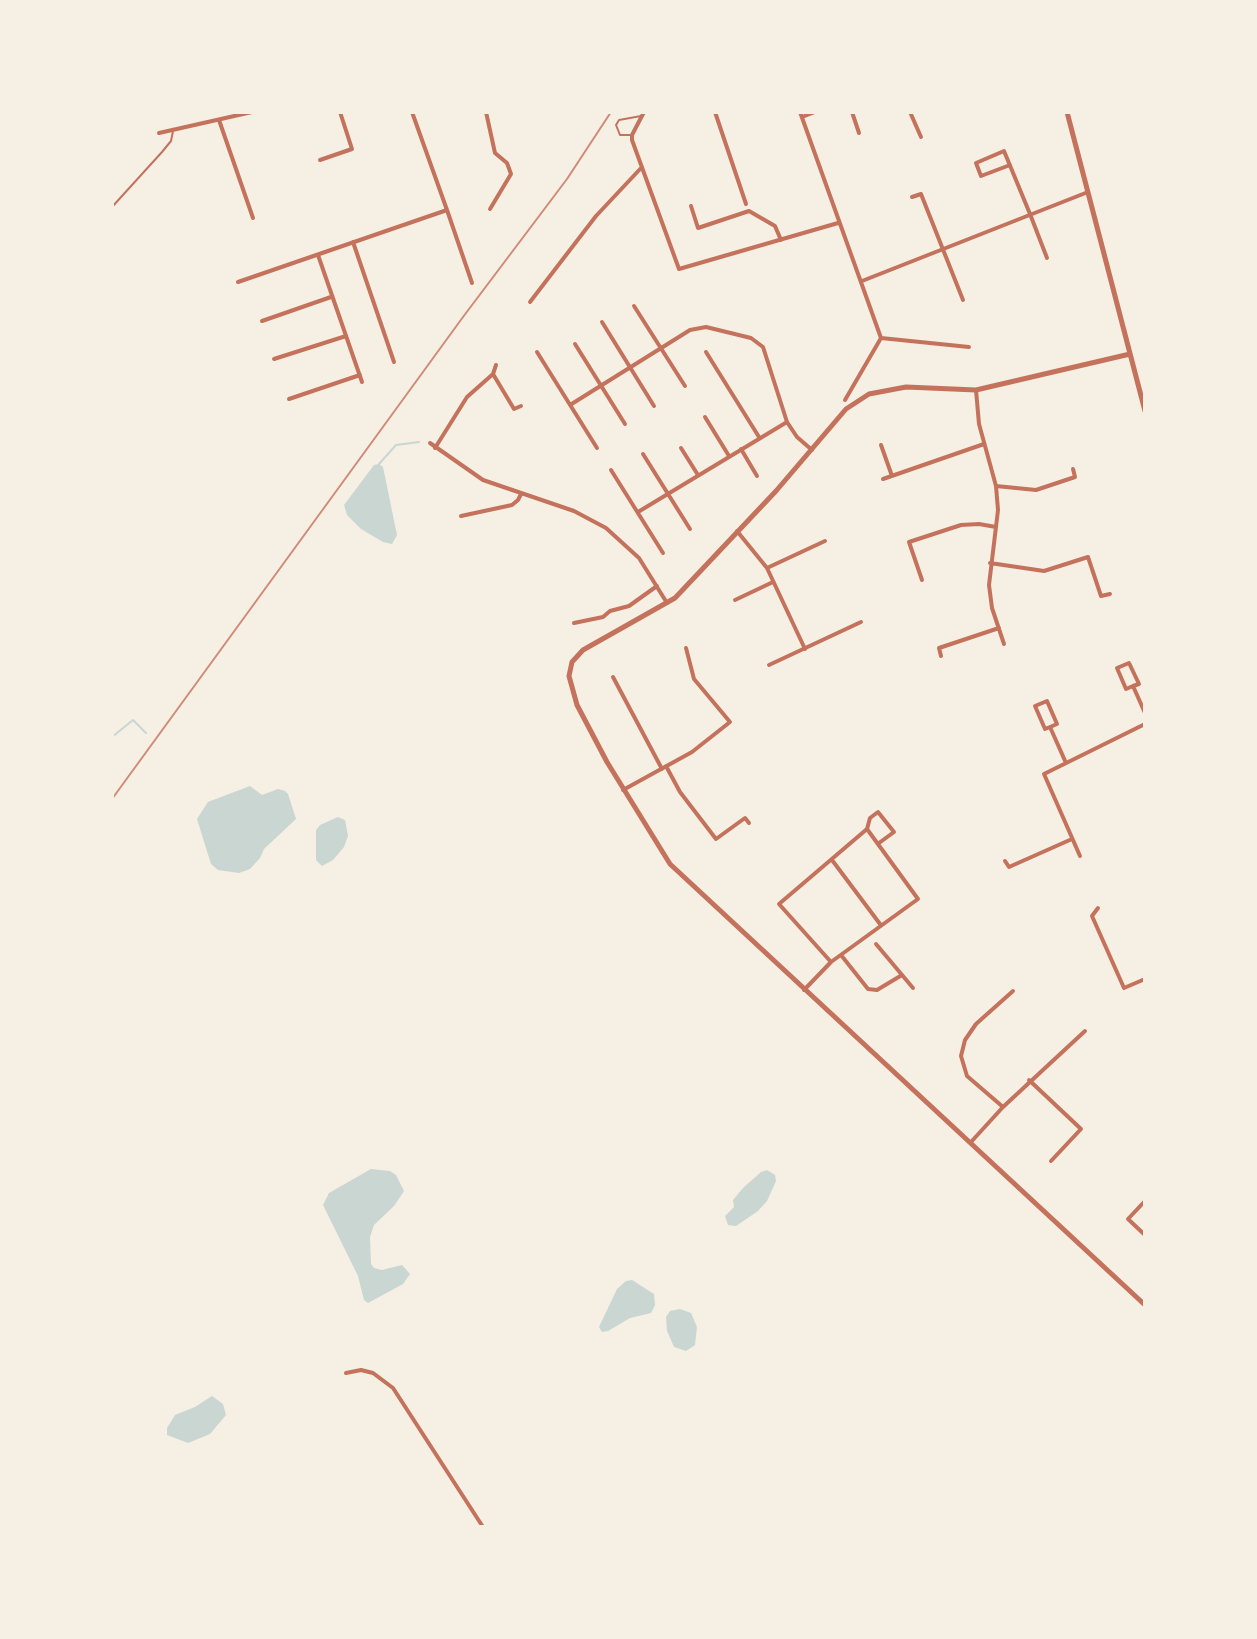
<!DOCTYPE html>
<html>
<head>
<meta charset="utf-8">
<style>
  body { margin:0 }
  #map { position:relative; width:1257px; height:1639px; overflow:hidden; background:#f6efe4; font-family:"Asap Condensed",sans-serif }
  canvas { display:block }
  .frame { position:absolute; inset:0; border:114px solid #f6efe4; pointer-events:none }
</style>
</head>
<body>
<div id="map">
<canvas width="1257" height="1639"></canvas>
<div class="frame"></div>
</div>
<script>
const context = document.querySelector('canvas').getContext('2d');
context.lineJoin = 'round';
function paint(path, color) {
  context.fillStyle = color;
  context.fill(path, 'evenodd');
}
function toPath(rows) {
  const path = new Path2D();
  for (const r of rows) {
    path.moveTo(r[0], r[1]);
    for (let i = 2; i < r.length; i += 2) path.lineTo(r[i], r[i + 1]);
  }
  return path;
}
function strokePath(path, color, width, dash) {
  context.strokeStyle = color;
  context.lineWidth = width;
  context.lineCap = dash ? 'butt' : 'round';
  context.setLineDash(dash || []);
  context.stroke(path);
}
const water = toPath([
  [379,464,383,467,397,535,392,544,383,542,361,529,347,515,344,505,374,465],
  [250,786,262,795,278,789,285,791,288,794,296,819,264,849,260,858,250,869,239,873,218,870,211,864,197,819,208,802],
  [338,817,345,820,348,836,344,847,333,860,322,866,316,860,316,830,320,825],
  [371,1169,390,1171,396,1175,404,1191,394,1206,374,1225,370,1237,371,1264,374,1268,382,1270,402,1265,410,1274,403,1284,368,1303,364,1300,358,1276,323,1205,329,1193],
  [767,1170,775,1175,776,1181,767,1201,758,1211,736,1226,728,1225,725,1216,734,1207,733,1200,743,1188,761,1172],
  [632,1280,654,1294,655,1305,651,1313,630,1318,608,1331,602,1332,599,1327,617,1289,626,1281],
  [680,1309,691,1313,697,1327,695,1345,686,1351,674,1347,667,1331,666,1317,670,1311],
  [212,1396,223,1404,226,1415,210,1434,188,1443,167,1435,167,1428,175,1415,195,1407]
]);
const stream = toPath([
  [379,464,396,445,419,442],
  [112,737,133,720,146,733]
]);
const service = toPath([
  [630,135,620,135,616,125,619,120,641,116],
  [112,207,162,152,171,141,173,131]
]);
const minor = toPath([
  [486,112,495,153,507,163,511,174,490,209],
  [644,112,632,135,632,140,679,269,838,223],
  [715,112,746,204],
  [800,112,881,338,845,400],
  [852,112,859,133],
  [910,112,921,137],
  [802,117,815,112],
  [219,120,253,218],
  [159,133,252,112],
  [320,160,352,149,340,112],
  [1010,165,981,176,976,163,1004,151,1030,214,1047,258],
  [912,197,921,194,963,300],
  [691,206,698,228,749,211,775,226,781,240],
  [447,210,472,283],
  [353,242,394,362],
  [318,255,362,382],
  [862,281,1088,192],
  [238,282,447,210,412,112],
  [530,302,596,216,642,167],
  [634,306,685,386],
  [262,321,331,297],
  [602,322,654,406],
  [881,338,969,347],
  [575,344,625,424],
  [537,352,597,448],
  [706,352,759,437],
  [274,359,346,336],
  [493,374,514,409,521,406],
  [976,390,979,424,996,486,998,510,989,585,992,608,1004,644],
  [289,399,360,375],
  [570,405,690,330,706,327,751,338,763,347,787,422,797,437,812,450],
  [705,417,729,456],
  [430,443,483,480,574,511,606,528,639,558,667,603],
  [881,445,892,476],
  [435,448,467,397,493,374,496,365],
  [681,448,698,475],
  [741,449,757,476],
  [643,454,690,529],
  [611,470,663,553],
  [883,479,984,444],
  [996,486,1036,490,1075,477,1073,469],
  [638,512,787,422],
  [461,516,512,505,518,500,521,494],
  [737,531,767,568,805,649],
  [990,563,1044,571,1088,557,1101,596,1110,594],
  [767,568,825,541],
  [922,580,909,542,961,525,979,524,996,527],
  [735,600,773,582],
  [574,623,603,617,610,611,629,606,657,586],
  [941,656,939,648,999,628],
  [769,665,861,622],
  [613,677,662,769],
  [1133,686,1126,689,1117,668,1129,663,1139,684,1133,686,1145,713],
  [1050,727,1057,724,1047,701,1035,706,1045,729,1050,727,1066,763],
  [666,766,680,792,716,839,745,818,749,823],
  [623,790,692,752,730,722,694,679,686,648],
  [867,829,870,818,878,812,894,832,879,843],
  [1080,856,1044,774,1145,724],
  [832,860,880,924],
  [1005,861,1009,867,1072,839],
  [1098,908,1092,916,1124,988,1145,979],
  [876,944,913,988],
  [841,955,868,989,877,990,902,975],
  [804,990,831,962,918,899,867,829,779,904,831,962],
  [1029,1080,1081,1129,1051,1161],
  [1003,1107,1085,1031],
  [971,1142,1003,1107,967,1076,961,1056,965,1040,976,1024,1013,991],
  [1145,1201,1128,1219,1145,1235],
  [346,1373,361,1370,373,1373,393,1388,483,1527]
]);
const tertiary = toPath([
  [1067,112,1145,411],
  [1130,354,976,390,906,387,869,394,846,409,776,491,675,598,583,650,572,662,569,676,577,705,607,762,670,864,1145,1305]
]);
const tram = toPath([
  [112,799,463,317,567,179,611,112]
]);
paint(water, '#c9d6d2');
strokePath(stream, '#c9d6d2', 2);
strokePath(service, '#c5725c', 2);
strokePath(minor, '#c5725c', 4);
strokePath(tertiary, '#c5725c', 5);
strokePath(tram, '#cf8b77', 2);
</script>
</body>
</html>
